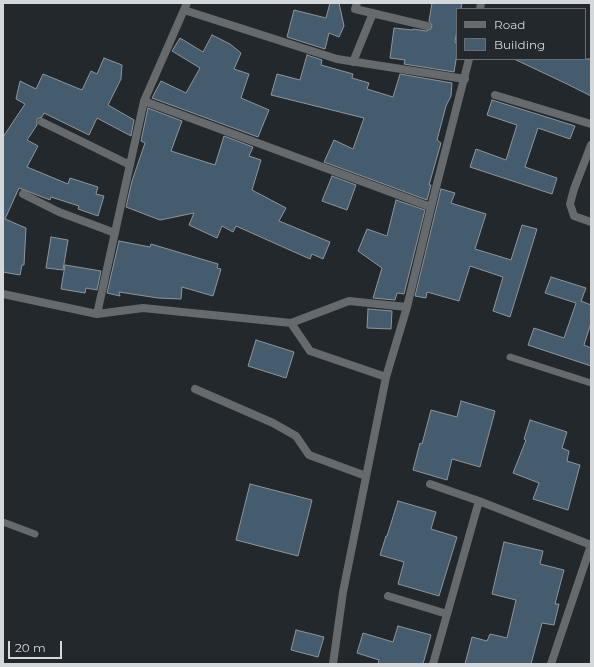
<!DOCTYPE html>
<html>
<head>
<meta charset="utf-8">
<style>
  body { margin:0 }
  #map { position:relative; width:594px; height:667px; overflow:hidden; background:#23282c; font-family:Montserrat,sans-serif }
  canvas { display:block }
  .frame { position:absolute; inset:0; border:4px solid #d5d8db; pointer-events:none }
  .legend { position:absolute; left:456px; top:8px; width:130px; height:52px; box-sizing:border-box; background:#23282c; border:1px solid #6a6e72; margin:0; padding:5px 7px; list-style:none; font-size:12px; color:#d5d8db }
  .legend li { display:flex; align-items:center; gap:8px; height:20px }
  .legend b { width:20px; border:1px solid #6a6e72 }
  .scale { position:absolute; left:8px; top:641px; width:54px; height:18px; box-sizing:border-box; border:2px solid #d5d8db; border-top:0; padding-left:5px; font-size:12px; line-height:14px; white-space:nowrap; color:#d5d8db; -webkit-text-stroke:3px #23282c; paint-order:stroke }
</style>
</head>
<body>
<div id="map">
<canvas width="594" height="667"></canvas>
<div class="frame"></div>
<ul class="legend">
<li><b style="height:5px;background:#676a6c"></b>Road</li>
<li><b style="height:11px;background:#455c6f"></b>Building</li>
</ul>
<div class="scale">20 m</div>
</div>
<script>
const context = document.querySelector('canvas').getContext('2d');
context.lineJoin = 'round';
function paint(path, color) {
  context.fillStyle = color;
  context.fill(path, 'evenodd');
}
function toPath(rows) {
  const path = new Path2D();
  for (const r of rows) {
    path.moveTo(r[0], r[1]);
    for (let i = 2; i < r.length; i += 2) path.lineTo(r[i], r[i + 1]);
  }
  return path;
}
function strokePath(path, color, width, dash) {
  context.strokeStyle = color;
  context.lineWidth = width;
  context.lineCap = dash ? 'butt' : 'round';
  context.setLineDash(dash || []);
  context.stroke(path);
}
const building = toPath([
  [330,3,339,3,344,26,339,37,329,33,325,49,287,37,294,10,326,18,330,3],
  [432,3,462,3,461,9,457,9,457,31,455,41,457,45,457,54,454,72,404,64,405,60,390,58,394,28,413,30,413,29,426,31,431,29,432,25,429,21,432,3],
  [212,35,230,44,241,53,234,69,249,74,241,98,269,110,258,137,152,98,161,81,186,93,200,68,172,51,180,38,203,52,212,35],
  [307,55,322,60,321,65,353,74,352,78,369,83,367,89,393,97,400,74,452,83,451,96,446,106,437,140,441,143,429,185,431,185,427,200,324,162,334,140,353,149,364,118,271,95,277,74,300,80,307,55],
  [104,58,122,65,121,79,108,105,134,120,131,136,97,118,89,135,44,113,42,117,37,119,37,125,27,140,38,146,27,167,68,184,70,178,98,187,96,194,104,196,98,216,78,209,79,206,51,197,50,200,19,188,5,219,26,228,24,265,22,265,20,275,3,272,3,137,25,104,16,99,20,81,36,89,43,74,82,90,91,71,97,74,104,58],
  [514,59,591,59,591,96,567,84,514,59],
  [492,100,575,126,570,139,538,128,525,167,557,178,552,194,470,167,476,149,506,160,517,125,487,115,492,100],
  [148,108,182,121,171,151,215,165,224,136,253,147,249,156,261,160,252,190,286,208,279,221,330,242,323,259,312,254,310,259,236,226,233,232,222,226,217,238,189,225,194,213,160,220,126,207,132,181,145,143,141,141,148,108],
  [332,176,356,185,347,210,322,201,332,176],
  [441,189,455,193,451,203,486,214,475,249,511,260,522,225,537,229,510,317,493,311,503,277,470,266,459,301,427,292,426,298,415,296,441,189],
  [396,200,425,210,404,294,397,293,395,300,373,298,382,268,358,251,367,229,387,236,396,200],
  [51,237,68,240,63,270,46,268,51,237],
  [119,241,150,247,151,244,218,264,217,268,221,269,213,296,182,287,181,299,158,298,119,292,120,296,107,293,119,241],
  [65,265,101,271,97,290,86,288,85,293,61,289,65,265],
  [551,277,586,288,581,301,591,305,591,323,584,345,591,348,591,366,528,345,534,328,564,338,576,303,545,293,551,277],
  [368,309,392,311,391,329,367,328,368,309],
  [256,340,294,352,286,378,248,366,256,340],
  [461,401,495,411,480,467,452,459,447,480,413,470,420,443,422,444,431,410,457,417,461,401],
  [530,420,567,432,562,448,569,451,567,461,580,465,568,510,533,499,539,483,513,473,526,440,524,439,530,420],
  [250,484,312,500,298,556,236,540,250,484],
  [398,501,436,512,431,529,457,537,439,596,398,584,404,562,380,555,386,536,387,536,398,501],
  [504,542,543,551,540,564,564,570,555,604,559,604,554,625,542,623,531,664,465,664,472,637,487,641,490,634,507,638,516,600,492,594,504,542],
  [398,626,431,635,423,664,378,664,379,660,357,653,363,633,393,642,398,626],
  [296,630,324,637,318,657,291,650,296,630]
]);
const service = toPath([
  [510,357,591,383],
  [3,522,35,534]
]);
const minor = toPath([
  [357,3,355,9,427,26],
  [480,9,481,3],
  [184,10,337,59,465,79],
  [353,62,373,13],
  [495,95,591,124],
  [144,101,431,207],
  [42,122,130,165],
  [591,145,574,189,570,204,574,216,591,222],
  [23,194,59,212,115,233],
  [3,294,97,314,144,101,187,3],
  [97,314,143,308,291,323,349,301,407,307],
  [291,323,310,351,386,377],
  [195,389,273,423,296,436,309,455,366,476],
  [430,484,479,501,591,545,551,664],
  [388,596,447,614],
  [333,664,343,592,386,377,407,307,431,207,469,59],
  [433,664,479,501]
]);
paint(building, '#455c6f');
strokePath(building, '#8f959a', 1);
strokePath(service, '#676a6c', 7);
strokePath(minor, '#676a6c', 8);
</script>
</body>
</html>
